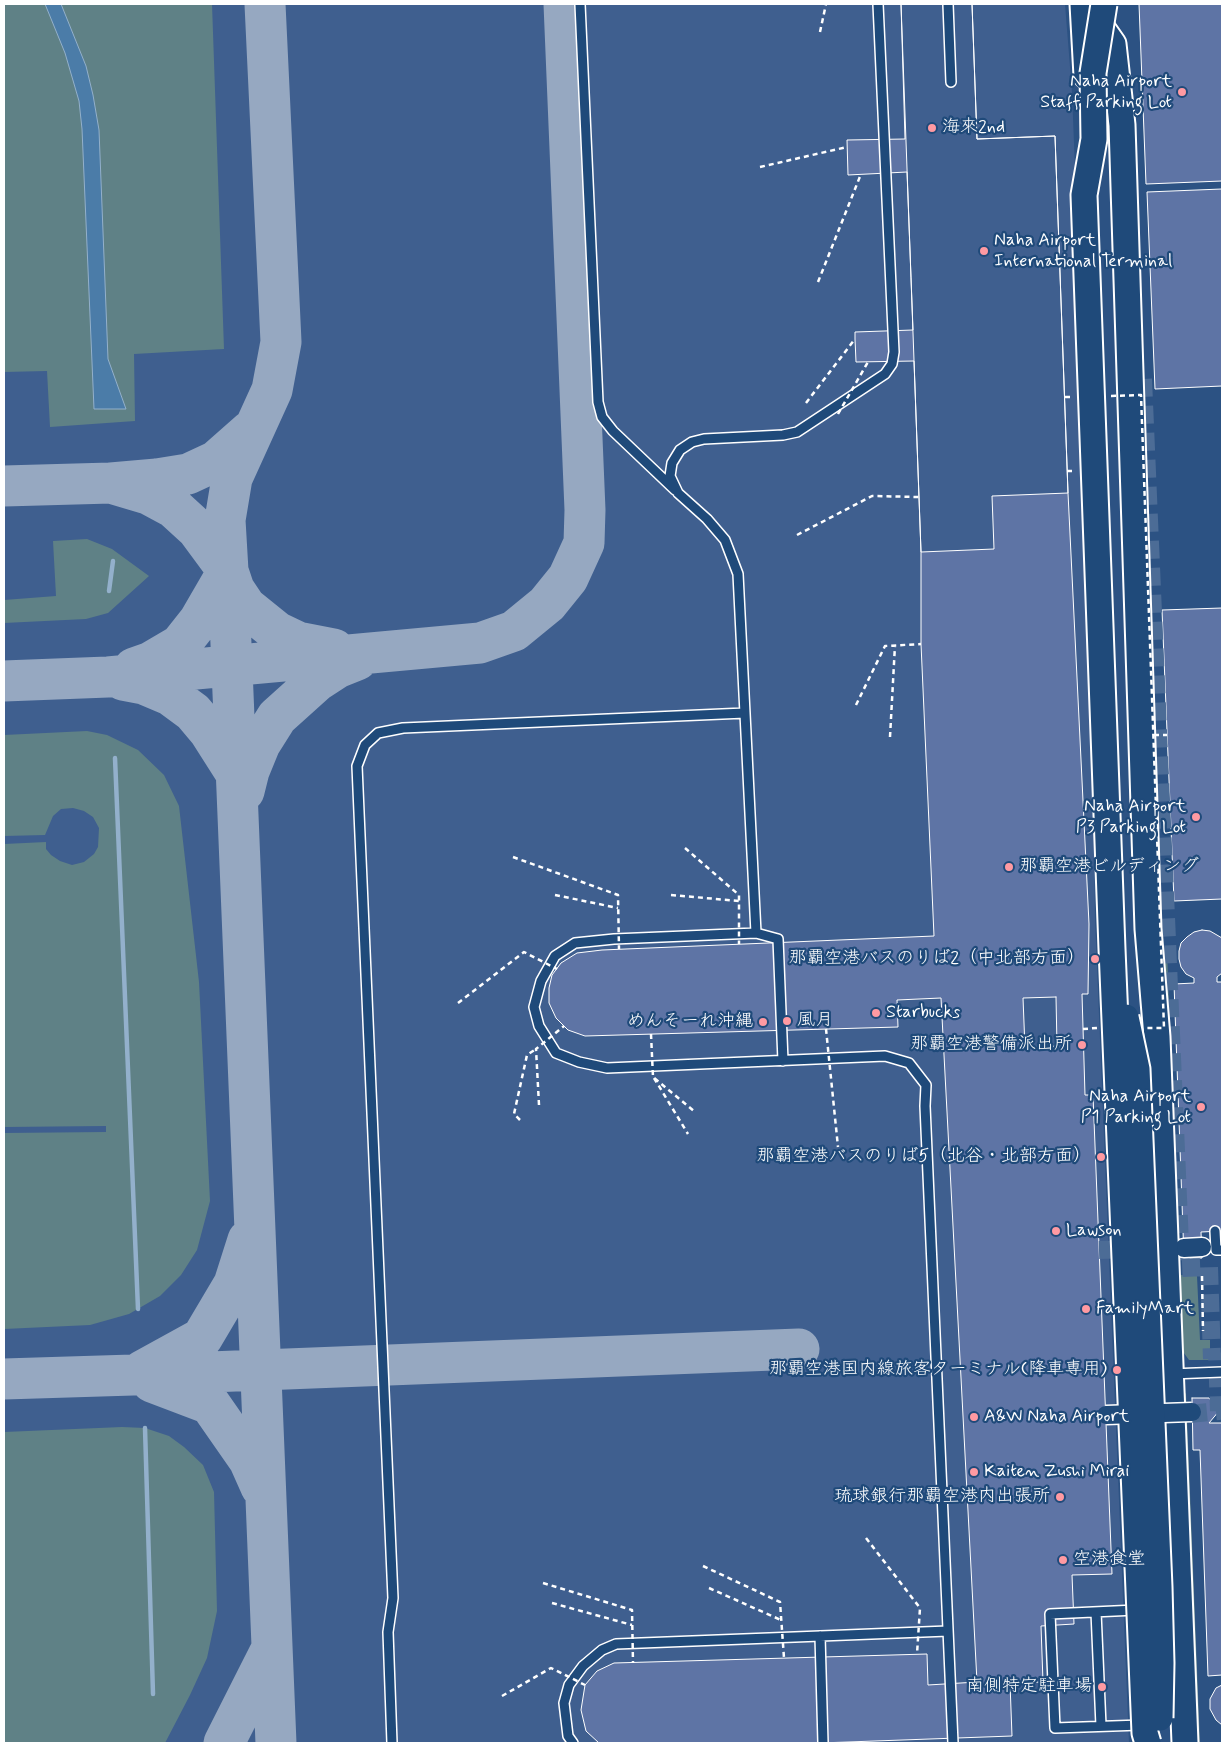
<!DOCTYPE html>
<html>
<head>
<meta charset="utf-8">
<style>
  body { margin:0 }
  #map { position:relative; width:1226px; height:1747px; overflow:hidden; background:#2c5283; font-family:Mynerve,sans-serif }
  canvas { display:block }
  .frame { position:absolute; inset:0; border:5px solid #fff; pointer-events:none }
</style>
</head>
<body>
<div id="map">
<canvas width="1226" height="1747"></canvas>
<div class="frame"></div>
</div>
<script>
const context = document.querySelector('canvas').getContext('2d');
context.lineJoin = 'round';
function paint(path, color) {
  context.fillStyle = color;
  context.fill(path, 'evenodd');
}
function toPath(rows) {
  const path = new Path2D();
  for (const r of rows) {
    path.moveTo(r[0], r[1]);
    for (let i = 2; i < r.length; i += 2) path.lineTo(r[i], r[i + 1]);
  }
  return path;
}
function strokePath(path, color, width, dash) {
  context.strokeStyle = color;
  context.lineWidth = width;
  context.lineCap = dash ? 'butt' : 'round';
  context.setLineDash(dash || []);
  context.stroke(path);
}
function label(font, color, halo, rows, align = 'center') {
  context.font = font + ' Mynerve,"Klee One",sans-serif';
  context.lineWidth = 4.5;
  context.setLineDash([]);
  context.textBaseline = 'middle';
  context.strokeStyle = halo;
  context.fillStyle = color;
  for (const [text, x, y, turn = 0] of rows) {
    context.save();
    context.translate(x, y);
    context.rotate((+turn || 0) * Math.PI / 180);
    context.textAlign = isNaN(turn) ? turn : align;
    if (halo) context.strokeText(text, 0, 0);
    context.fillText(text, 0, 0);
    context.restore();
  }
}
const built = toPath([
  [4,4,1065,4,1072,92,1090,557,1095,918,1129,1743,4,1743]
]);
const green = toPath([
  [4,4,212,4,224,349,134,354,135,421,50,427,47,371,4,372],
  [87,539,112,549,149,576,108,613,86,619,4,623,4,600,56,596,53,541],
  [87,731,107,735,138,750,164,775,179,806,199,982,210,1201,197,1250,181,1275,160,1296,129,1314,90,1325,4,1329,4,1133,106,1132,106,1126,4,1127,4,844,46,842,46,849,51,855,60,861,72,865,84,862,94,854,98,847,99,828,93,817,84,811,73,808,61,809,53,816,45,835,4,836,4,735],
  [1167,952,1180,1275,1197,1276,1200,1340,1210,1340,1210,1360,1189,1360,1181,1349,1161,953],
  [1186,1393,1200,1743,1194,1743,1183,1395],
  [122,1427,145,1428,169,1436,184,1447,203,1465,214,1492,217,1611,207,1658,190,1695,165,1743,4,1743,4,1432]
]);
const water = toPath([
  [45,4,61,4,86,66,93,95,99,130,108,359,126,409,94,409,82,129,79,101,65,53,45,4]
]);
const stream = toPath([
  [109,591,113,561],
  [115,758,138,1309],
  [145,1428,153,1694]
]);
const taxiway = toPath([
  [265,4,281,342,272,390,232,478,225,520,228,571,276,1743],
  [111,483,148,494,174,508,197,529,228,571,234,589,246,607,277,632,298,642,334,649],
  [4,486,111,483,157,479,188,474,216,461,250,431],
  [134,668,151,662,180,645,199,621,228,571],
  [123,680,144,684,170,695,193,712,209,731,237,775],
  [4,681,108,677,480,643,514,631,547,604,568,578,584,543,585,510,564,4],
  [244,791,249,771,260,744,277,717,317,681,337,668,357,660],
  [142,1371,202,1338,234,1284,248,1240],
  [4,1379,133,1375,799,1349],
  [152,1382,210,1404,249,1460,261,1487],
  [224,1743,270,1652]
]);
const building = toPath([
  [901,4,972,4,977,139,1055,136,1068,493,1089,924,1088,994,1082,994,1085,1095,1093,1095,1112,1574,1072,1575,1074,1624,1041,1626,1043,1682,1010,1683,1012,1736,820,1743,599,1743,586,1731,581,1710,585,1685,597,1671,614,1663,927,1654,928,1685,977,1682,941,998,897,1000,898,1027,585,1036,568,1030,556,1018,549,1003,549,988,552,975,561,963,577,953,602,950,934,936,921,644,921,552,914,361,856,362,855,339,855,332,913,330,907,172,848,175,847,140,905,139,901,4],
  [1056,997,1057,1046,1025,1048,1023,998,1056,997],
  [901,4,972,4,977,139,1055,136,1068,493,992,496,994,549,921,552,901,4],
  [1139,4,1222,4,1222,181,1146,184,1139,4],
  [1222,189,1222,386,1155,389,1147,192,1222,189],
  [1222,608,1222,899,1174,901,1162,610,1222,608],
  [1202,930,1210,931,1222,938,1222,973,1217,977,1217,982,1222,982,1222,1231,1201,1232,1202,1258,1184,1258,1174,984,1194,983,1194,978,1186,974,1181,967,1179,959,1179,951,1181,943,1187,937,1194,932,1202,930],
  [1192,1398,1209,1398,1219,1411,1209,1423,1222,1423,1222,1675,1208,1676,1200,1450,1193,1450,1192,1398],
  [1222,1685,1222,1725,1216,1720,1210,1709,1210,1699,1216,1688,1222,1685]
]);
const streetTunnel = toPath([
  [1143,379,1181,1268,1209,1267,1212,1359],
  [1099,1250,1136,1249],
  [1189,1414,1219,1411,1217,1353]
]);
const path = toPath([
  [820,32,826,4],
  [760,167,847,147],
  [818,282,861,174],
  [806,403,855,339],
  [1067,471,1076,471],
  [797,535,872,496,919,497],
  [856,705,885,646,921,644],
  [890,737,895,645],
  [555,895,618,908],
  [671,895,739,901],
  [654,1078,688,1134],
  [520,1120,514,1114,527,1055,536,1049],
  [1202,1276,1203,1331],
  [709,1588,781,1620],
  [552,1603,632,1625],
  [844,1742,844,1743]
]);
const lane = toPath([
  [580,4,598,402,602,417,613,431,675,490],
  [878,4,894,352,892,364,885,374,797,432,783,435,704,439,692,442,680,450,672,463,670,476,678,493,707,519,725,540,738,574,756,933,614,939,575,943,555,956,541,981,534,1007,539,1026,556,1053,579,1062,607,1068,885,1056,909,1063,926,1085,925,1106,953,1743],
  [948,4,951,82],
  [756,933,778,939,783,1061],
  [1215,1231,1216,1250,1222,1250],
  [1171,1374,1222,1372],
  [1136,1610,1050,1614,1055,1728,1141,1725],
  [1096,1612,1101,1726],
  [820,1636,823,1743],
  [392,1743,388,1632,393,1598,357,766,365,745,378,733,403,728,745,713],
  [573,1743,568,1736,564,1703,569,1685,583,1666,602,1650,616,1644,948,1631]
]);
const street = toPath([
  [1184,1248,1202,1247]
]);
const secondary = toPath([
  [1083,4,1087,76],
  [1085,4,1113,44,1122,125,1148,929,1157,1037,1185,1743]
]);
const pathBridge = toPath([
  [1111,396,1141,395,1164,1028,1147,1028],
  [1065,397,1071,397],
  [838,414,868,362],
  [1154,735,1167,735],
  [685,848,739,895,739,944],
  [513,857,618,895,619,949],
  [458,1003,524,952,557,969],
  [826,1029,838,1147],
  [1083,1029,1097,1028],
  [651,1034,653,1077,694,1111],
  [539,1105,536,1049,564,1026],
  [866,1538,920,1608,917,1654],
  [703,1566,780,1602,784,1658],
  [543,1583,632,1610,633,1663],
  [502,1696,551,1668,585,1685]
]);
const streetBridge = toPath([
  [1106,1415,1192,1412]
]);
const secondaryBridge = toPath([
  [1104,4,1093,73,1094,139,1084,195,1112,949,1145,1733,1148,1743],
  [1126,1017,1137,1069,1159,1587,1161,1663,1160,1718]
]);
const markers = [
  [1182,92,5,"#ff9aa2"],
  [932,128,5,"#ff9aa2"],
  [984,251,5,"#ff9aa2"],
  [1196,817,5,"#ff9aa2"],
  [1009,867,5,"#ff9aa2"],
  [1095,959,5,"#ff9aa2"],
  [876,1013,5,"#ff9aa2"],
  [787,1021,5,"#ff9aa2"],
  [763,1022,5,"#ff9aa2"],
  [1082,1045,5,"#ff9aa2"],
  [1201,1107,5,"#ff9aa2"],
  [1101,1157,5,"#ff9aa2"],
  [1056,1231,5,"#ff9aa2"],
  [1086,1309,5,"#ff9aa2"],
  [1117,1370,5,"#ff9aa2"],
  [974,1417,5,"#ff9aa2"],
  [974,1472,5,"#ff9aa2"],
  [1060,1497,5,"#ff9aa2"],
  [1063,1560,5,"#ff9aa2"],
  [1102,1687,5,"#ff9aa2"]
];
const poiNames = [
  ["Naha Airport",1172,82],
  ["Staff Parking Lot",1172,103],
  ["海來2nd",942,128,"left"],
  ["Naha Airport",994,241,"left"],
  ["International Terminal",994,262,"left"],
  ["Naha Airport",1186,807],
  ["P3 Parking Lot",1186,828],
  ["那覇空港ビルディング",1019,867,"left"],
  ["那覇空港バスのりば2（中北部方面）",1085,959],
  ["Starbucks",886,1013,"left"],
  ["風月",797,1021,"left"],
  ["めんそーれ沖縄",753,1022],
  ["那覇空港警備派出所",1072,1045],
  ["Naha Airport",1191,1097],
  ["P1 Parking Lot",1191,1118],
  ["那覇空港バスのりば5（北谷・北部方面）",1091,1157],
  ["Lawson",1066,1231,"left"],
  ["FamilyMart",1096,1309,"left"],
  ["那覇空港国内線旅客ターミナル(降車専用)",1107,1370],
  ["A&W Naha Airport",984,1417,"left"],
  ["Kaiten Zushi Mirai",984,1472,"left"],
  ["琉球銀行那覇空港内出張所",1050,1497],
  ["空港食堂",1073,1560,"left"],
  ["南側特定駐車場",1092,1687]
];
paint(built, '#3f5f8f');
paint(green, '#5f8186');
paint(water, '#4b7ca8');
strokePath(water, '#93b0cb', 1);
strokePath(stream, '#93b0cb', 4.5);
strokePath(taxiway, '#96a8c1', 41);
paint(building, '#5e74a5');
strokePath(building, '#fff', 1);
strokePath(streetTunnel, '#4c6c96', 18, [18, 9]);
strokePath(lane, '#fff', 12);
strokePath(street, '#fff', 21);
strokePath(secondary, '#fff', 29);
strokePath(path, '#fff', 2.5, [5, 4]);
strokePath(lane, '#1f4a7a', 9);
strokePath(street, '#1f4a7a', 18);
strokePath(secondary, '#1f4a7a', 25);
strokePath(streetBridge, '#fff', 21, []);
strokePath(secondaryBridge, '#fff', 29, []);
strokePath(pathBridge, '#fff', 2.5, [5, 4]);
strokePath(streetBridge, '#1f4a7a', 18);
strokePath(secondaryBridge, '#1f4a7a', 25);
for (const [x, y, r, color] of markers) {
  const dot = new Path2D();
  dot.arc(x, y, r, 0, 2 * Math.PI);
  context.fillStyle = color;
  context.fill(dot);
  strokePath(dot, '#1f4a7a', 2);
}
label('18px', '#fff', '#1f4a7a', poiNames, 'right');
</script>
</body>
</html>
